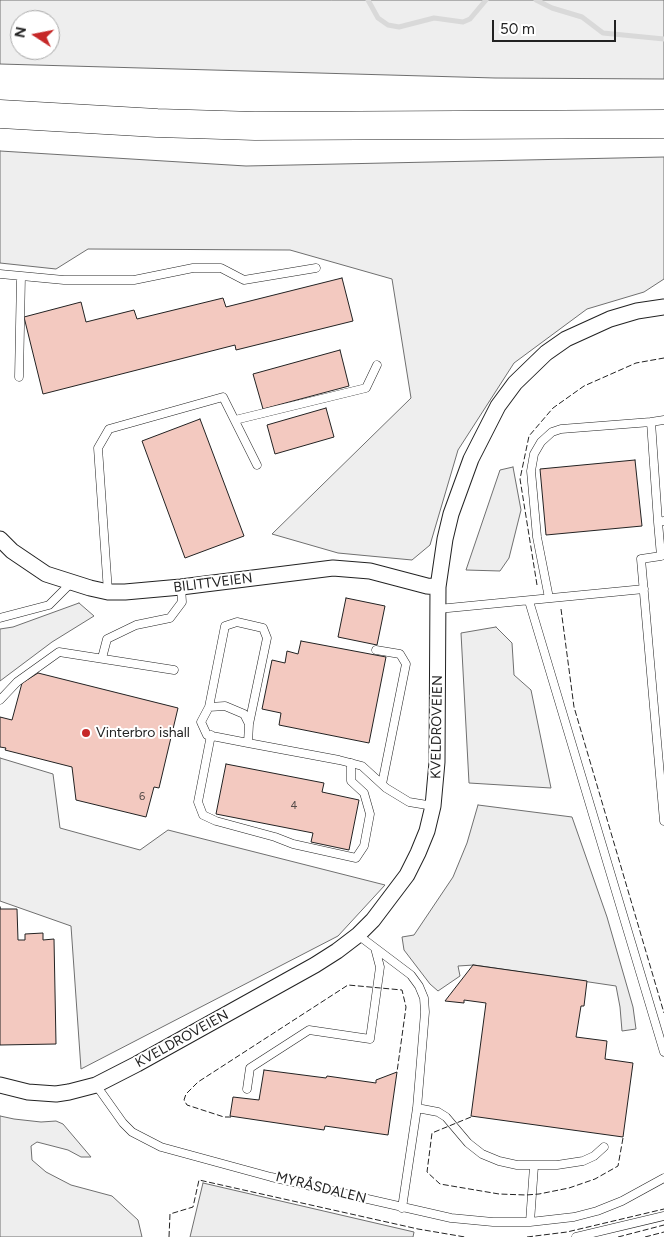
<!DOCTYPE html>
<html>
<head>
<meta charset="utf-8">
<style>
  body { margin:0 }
  #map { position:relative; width:664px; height:1237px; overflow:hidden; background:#fff; font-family:Figtree,sans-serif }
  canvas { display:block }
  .north { position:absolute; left:10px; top:10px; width:50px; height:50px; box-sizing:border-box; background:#fff; border:1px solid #a7a7a7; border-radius:50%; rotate:281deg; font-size:14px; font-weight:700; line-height:20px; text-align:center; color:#222 }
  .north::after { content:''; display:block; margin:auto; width:18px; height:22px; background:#c62828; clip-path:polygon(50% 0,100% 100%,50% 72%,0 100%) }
  .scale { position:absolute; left:492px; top:20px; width:124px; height:22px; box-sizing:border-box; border:2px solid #222; border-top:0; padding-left:6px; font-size:15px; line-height:18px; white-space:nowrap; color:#222; -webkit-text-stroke:4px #fff; paint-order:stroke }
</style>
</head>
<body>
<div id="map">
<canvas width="664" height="1237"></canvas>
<div class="north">N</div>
<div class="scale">50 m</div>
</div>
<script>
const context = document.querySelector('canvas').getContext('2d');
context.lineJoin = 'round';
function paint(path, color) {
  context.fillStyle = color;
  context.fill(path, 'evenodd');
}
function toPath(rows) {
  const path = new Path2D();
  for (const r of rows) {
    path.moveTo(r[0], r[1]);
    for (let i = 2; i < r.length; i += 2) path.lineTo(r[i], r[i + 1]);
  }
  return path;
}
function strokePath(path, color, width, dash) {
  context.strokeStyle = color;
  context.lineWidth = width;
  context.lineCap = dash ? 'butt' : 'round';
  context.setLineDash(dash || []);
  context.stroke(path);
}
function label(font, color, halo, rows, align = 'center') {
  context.font = font + ' Figtree,sans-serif';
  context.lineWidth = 4;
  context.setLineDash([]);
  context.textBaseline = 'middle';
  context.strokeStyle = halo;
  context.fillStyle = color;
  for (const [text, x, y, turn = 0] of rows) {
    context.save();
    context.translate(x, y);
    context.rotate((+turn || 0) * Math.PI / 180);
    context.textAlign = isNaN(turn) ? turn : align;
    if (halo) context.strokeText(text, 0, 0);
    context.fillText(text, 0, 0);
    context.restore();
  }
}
const green = toPath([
  [0,0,664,0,664,79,495,78,0,64,0,0],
  [20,20,50,20,50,50,20,50,20,20],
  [0,151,246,166,664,157,664,279,644,292,587,309,514,363,458,450,430,545,412,560,338,553,272,534,411,398,392,279,290,250,88,249,56,269,0,263,0,151],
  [513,467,521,510,509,558,500,571,466,570,500,470,513,467],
  [79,603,94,616,52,642,0,681,0,629,13,627,79,603],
  [496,627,512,643,514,675,531,690,551,788,469,783,461,633,496,627],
  [0,758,53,774,60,828,140,850,168,830,385,885,338,936,81,1069,71,926,0,901,0,758],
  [0,1116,14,1119,41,1122,56,1121,63,1124,91,1157,81,1157,68,1150,37,1142,31,1146,32,1160,46,1172,71,1185,112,1196,138,1220,142,1237,0,1237,0,1116]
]);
const parking = toPath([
  [478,805,572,817,607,917,633,1007,636,1029,622,1031,620,1007,616,986,474,965,458,966,460,976,438,991,430,984,404,950,402,937,414,935,453,877,467,843,478,805],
  [203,1183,414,1232,413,1237,190,1237,203,1183]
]);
const stream = toPath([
  [368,0,378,18,388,25,399,27,434,18,463,22,470,19,486,0],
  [536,0,552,8,582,17,603,33,664,39]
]);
const building = toPath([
  [342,278,353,321,236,350,235,345,43,394,24,317,81,302,86,322,134,310,137,319,223,298,226,307,342,278],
  [340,350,349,386,263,409,253,374,340,350],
  [326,408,334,437,275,454,267,425,326,408],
  [200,419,244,536,185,558,142,441,200,419],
  [635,460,642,526,546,535,540,469,635,460],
  [346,598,385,606,377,645,338,637,346,598],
  [301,641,386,657,369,743,279,725,281,713,262,709,272,660,285,663,287,651,298,654,301,641],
  [38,673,178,708,159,788,154,787,146,817,76,800,72,767,5,750,6,748,0,747,0,717,12,720,22,683,38,673],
  [226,764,324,783,322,792,359,800,349,850,311,842,313,833,216,814,226,764],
  [0,907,0,909,17,909,18,940,25,940,25,934,43,933,43,940,54,939,56,1044,0,1045,0,907],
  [473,965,587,981,584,1006,581,1006,576,1037,607,1041,605,1059,633,1063,623,1137,471,1116,486,1003,464,1000,464,1003,445,1001,473,965],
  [264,1070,326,1078,327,1076,376,1083,376,1080,397,1072,388,1135,325,1126,324,1130,230,1116,233,1097,259,1100,264,1070]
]);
const lane = toPath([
  [0,274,64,280,134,280,193,268,221,268,244,280,316,268],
  [19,377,21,276],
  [235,420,366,388,377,365],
  [664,521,658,522,661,556,641,559,664,821],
  [658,522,651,422,664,420],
  [108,592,98,448,109,429,223,397,257,465],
  [549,598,537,537,531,471,534,454,541,442,552,432,561,429,651,422],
  [529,601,664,1052],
  [438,609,644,589],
  [0,618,49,605,71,583],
  [376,650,400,654,406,664,382,784],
  [102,658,107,639,136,625,170,618,182,602,181,587],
  [0,700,17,682,59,652,174,670],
  [209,707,225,626,237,622,263,628,267,638,249,724],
  [211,735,198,802,203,815,216,821,275,837,293,844,356,858,364,846,370,814,364,793,351,781,351,763],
  [248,743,249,724,244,714,225,706,209,707,201,722,207,735,248,743,339,760,362,766,386,788,409,802,433,806],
  [358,935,411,975,419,986,424,998,425,1012,417,1108,402,1208],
  [96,1085,123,1123,132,1132,161,1147,271,1177,451,1218,493,1222,530,1222,574,1217,597,1211,622,1201,664,1178],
  [247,1089,250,1068,309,1030,370,1039,380,967,375,948],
  [417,1108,438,1112,446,1117,468,1143,482,1154,499,1161,517,1165,557,1165,583,1161,594,1156,604,1147],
  [530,1222,534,1166],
  [576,1237,664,1216]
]);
const street = toPath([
  [0,539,12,551,46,574,90,588,108,592,125,592,181,587,333,568,370,571,427,586,438,587],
  [0,1085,28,1092,56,1094,69,1092,96,1085,137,1064,315,965,337,951,358,935,373,920,407,875,418,853,427,831,433,806,437,762,438,587,445,539,451,514,471,459,498,406,515,383,546,353,566,339,610,319,637,311,664,307]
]);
const highway = toPath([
  [0,114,157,123,255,126,664,124]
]);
const fence = toPath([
  [537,585,520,479,529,436,553,408,584,386,636,363,664,358],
  [561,609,574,707,664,1013],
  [231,1117,224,1117,187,1105,184,1100,186,1094,198,1082,348,985,402,990,406,1007,397,1072],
  [471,1117,432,1133,427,1172,440,1184,499,1194,526,1195,539,1194,569,1188,595,1179,618,1166,623,1138],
  [169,1237,170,1214,193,1207,199,1180,418,1229,465,1237],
  [527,1237,567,1232,664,1209],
  [618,1237,664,1225],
  [645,1237,664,1232]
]);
const markers = [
  [86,733,5,"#c62828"]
];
const numberNames = [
  ["6",142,797],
  ["4",294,806]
];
const streetNames = [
  ["BILITTVEIEN",213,583,-7],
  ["KVELDROVEIEN",437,727,-89],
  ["KVELDROVEIEN",182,1039,-29],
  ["MYRÅSDALEN",321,1188,14]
];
const poiNames = [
  ["Vinterbro ishall",96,733]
];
paint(green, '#eee');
strokePath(green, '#6f6f6f', 1);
paint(parking, '#ededed');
strokePath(parking, '#6f6f6f', 1);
strokePath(stream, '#d9d9d9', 5);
paint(building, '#f3c9c0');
strokePath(building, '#222', 1);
strokePath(lane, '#222', 9);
strokePath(street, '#222', 17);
strokePath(highway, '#222', 29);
strokePath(lane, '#fff', 8);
strokePath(street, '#fff', 15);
strokePath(highway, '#fff', 28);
strokePath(fence, '#222', 1, [6, 2.5]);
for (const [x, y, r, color] of markers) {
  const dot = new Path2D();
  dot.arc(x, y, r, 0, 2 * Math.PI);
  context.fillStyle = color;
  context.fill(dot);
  strokePath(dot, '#fff', 2);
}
label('11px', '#564c4a', null, numberNames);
label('14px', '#222', '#fff', streetNames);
label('14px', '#222', '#fff', poiNames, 'left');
</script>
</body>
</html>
